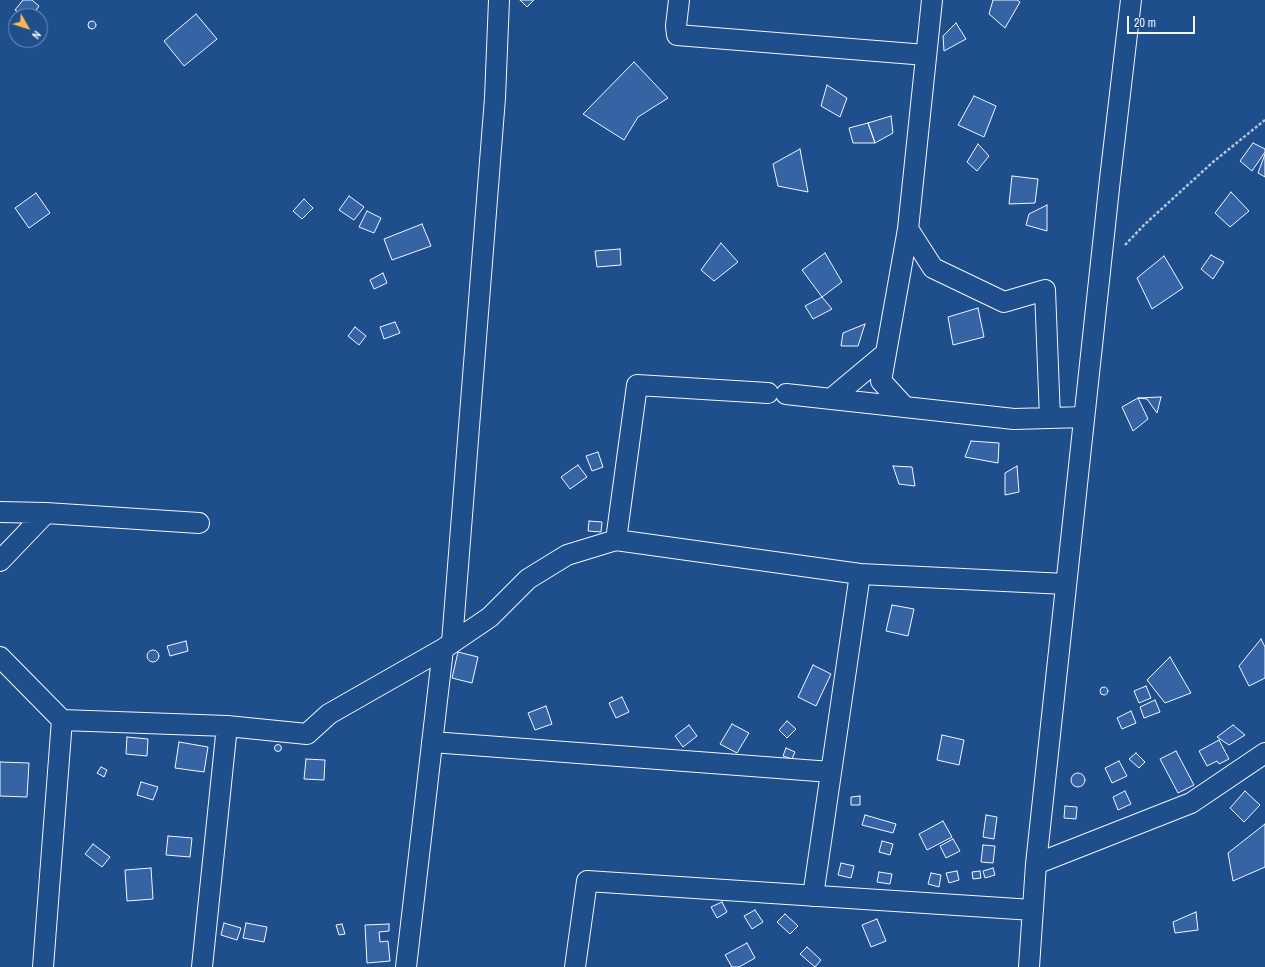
<!DOCTYPE html>
<html>
<head>
<meta charset="utf-8">
<style>
  body { margin:0 }
  #map { position:relative; width:1265px; height:967px; overflow:hidden; background:#1f4e8c; font-family:"Archivo Narrow",sans-serif }
  canvas { display:block }
  .north { position:absolute; left:8px; top:8px; width:40px; height:40px; box-sizing:border-box; background:#1f4e8c; border:1px solid #7391ba; border-radius:50%; rotate:129deg; font-size:11px; font-weight:700; line-height:16px; text-align:center; color:#f2f6ff }
  .north::after { content:''; display:block; margin:auto; width:14px; height:18px; background:#ffb74d; clip-path:polygon(50% 0,100% 100%,50% 72%,0 100%) }
  .scale { position:absolute; left:1127px; top:16px; width:68px; height:18px; box-sizing:border-box; border:2px solid #f2f6ff; border-top:0; padding-left:5px; font-size:12px; line-height:14px; white-space:nowrap; color:#f2f6ff; -webkit-text-stroke:3px #1f4e8c; paint-order:stroke }
</style>
</head>
<body>
<div id="map">
<canvas width="1265" height="967"></canvas>
<div class="north">N</div>
<div class="scale">20 m</div>
</div>
<script>
const context = document.querySelector('canvas').getContext('2d');
context.lineJoin = 'round';
function paint(path, color) {
  context.fillStyle = color;
  context.fill(path, 'evenodd');
}
function toPath(rows) {
  const path = new Path2D();
  for (const r of rows) {
    if (r.length === 3) {
      path.moveTo(r[0] + r[2], r[1]);
      path.arc(r[0], r[1], r[2], 0, 2 * Math.PI);
      continue;
    }
    path.moveTo(r[0], r[1]);
    for (let i = 2; i < r.length; i += 2) path.lineTo(r[i], r[i + 1]);
  }
  return path;
}
function strokePath(path, color, width, dash) {
  context.strokeStyle = color;
  context.lineWidth = width;
  context.lineCap = dash ? 'butt' : 'round';
  context.setLineDash(dash || []);
  context.stroke(path);
}
const building = toPath([
  [23,0,32,0,39,6,32,16,24,16,15,10,23,0],
  [520,0,534,0,527,7,520,0],
  [993,0,1017,0,1020,2,1005,28,989,14,993,0],
  [196,14,217,39,184,66,164,41,196,14],
  [92,25,4],
  [956,23,966,39,944,51,943,36,956,23],
  [634,62,668,98,638,117,624,140,583,114,634,62],
  [827,85,847,98,840,117,821,106,827,85],
  [974,96,996,106,984,137,958,125,974,96],
  [891,116,893,133,875,143,868,123,891,116],
  [868,123,875,143,853,143,849,128,868,123],
  [1253,143,1265,149,1265,152,1252,171,1240,161,1253,143],
  [978,144,989,156,977,171,967,162,978,144],
  [800,149,808,192,778,186,773,164,800,149],
  [1265,154,1265,177,1258,173,1265,154],
  [1012,176,1038,179,1035,203,1009,204,1012,176],
  [1231,192,1249,211,1230,227,1215,213,1231,192],
  [36,193,50,213,29,228,15,208,36,193],
  [349,196,364,207,354,220,339,210,349,196],
  [304,199,313,208,302,219,293,211,304,199],
  [1047,205,1047,231,1026,225,1029,214,1047,205],
  [367,211,381,218,374,233,359,227,367,211],
  [422,224,431,246,392,260,384,239,422,224],
  [721,243,738,262,714,281,701,270,721,243],
  [620,249,621,265,597,267,595,251,620,249],
  [825,253,842,282,822,297,802,270,825,253],
  [1211,255,1224,262,1213,279,1201,269,1211,255],
  [1164,256,1183,288,1152,309,1137,278,1164,256],
  [383,273,387,283,374,289,370,280,383,273],
  [822,297,832,309,813,319,805,306,822,297],
  [978,308,984,337,953,345,948,317,978,308],
  [395,322,400,333,384,339,380,327,395,322],
  [865,324,858,346,841,346,843,333,865,324],
  [355,327,366,336,359,345,348,336,355,327],
  [1161,397,1157,413,1147,399,1138,398,1161,397],
  [1138,398,1148,419,1133,431,1122,407,1138,398],
  [971,441,999,443,998,463,965,457,971,441],
  [598,452,603,467,592,471,586,456,598,452],
  [578,465,587,477,570,489,561,477,578,465],
  [893,466,912,467,915,486,899,484,893,466],
  [1017,466,1019,492,1005,495,1005,473,1017,466],
  [589,521,602,522,601,532,588,531,589,521],
  [892,605,914,609,908,636,886,631,892,605],
  [1261,639,1265,647,1265,678,1249,686,1239,666,1261,639],
  [186,641,188,651,170,656,167,646,186,641],
  [153,656,6],
  [458,652,478,657,472,683,452,678,458,652],
  [1170,657,1191,693,1165,703,1147,680,1170,657],
  [813,665,831,674,816,706,798,697,813,665],
  [1146,686,1151,698,1139,703,1134,691,1146,686],
  [1104,691,4],
  [622,697,629,712,616,718,609,703,622,697],
  [1155,700,1160,712,1144,718,1140,707,1155,700],
  [546,706,552,724,535,730,528,713,546,706],
  [1131,711,1136,723,1122,729,1117,718,1131,711],
  [787,721,796,729,787,738,779,730,787,721],
  [732,724,749,733,737,753,720,744,732,724],
  [689,725,697,736,683,747,675,736,689,725],
  [1233,725,1245,735,1229,745,1217,737,1233,725],
  [942,735,964,740,959,765,937,760,942,735],
  [127,737,148,739,147,756,126,754,127,737],
  [1219,740,1229,759,1219,764,1217,761,1207,766,1199,751,1219,740],
  [179,742,208,747,204,772,175,768,179,742],
  [278,748,3.5],
  [786,748,795,752,792,759,783,756,786,748],
  [1176,751,1194,785,1178,793,1160,759,1176,751],
  [1136,753,1145,762,1139,768,1129,759,1136,753],
  [306,759,325,760,324,780,304,779,306,759],
  [1119,761,1127,776,1112,783,1105,768,1119,761],
  [0,762,29,763,27,797,0,796,0,762],
  [101,767,107,770,104,777,97,773,101,767],
  [1078,780,7],
  [141,782,158,787,153,800,137,795,141,782],
  [1125,791,1131,804,1118,810,1113,797,1125,791],
  [1245,791,1260,805,1244,822,1230,808,1245,791],
  [860,796,860,805,851,805,851,797,860,796],
  [1065,806,1077,807,1076,819,1064,818,1065,806],
  [865,815,896,824,893,833,862,825,865,815],
  [986,815,997,817,994,839,983,837,986,815],
  [943,821,952,837,927,850,919,834,943,821],
  [1265,824,1265,867,1233,881,1228,853,1265,824],
  [168,836,192,838,190,857,166,855,168,836],
  [953,839,960,851,946,858,940,846,953,839],
  [882,841,893,844,890,855,879,852,882,841],
  [93,844,110,857,102,867,85,854,93,844],
  [983,845,995,846,993,863,981,862,983,845],
  [841,863,854,866,851,878,838,875,841,863],
  [151,868,153,899,127,901,125,870,151,868],
  [993,868,995,875,985,878,983,871,993,868],
  [957,871,959,880,949,883,946,873,957,871],
  [980,871,981,878,973,879,972,872,980,871],
  [879,872,892,874,890,884,877,882,879,872],
  [931,873,941,875,939,887,928,884,931,873],
  [722,902,727,912,717,918,711,907,722,902],
  [755,910,763,922,752,929,744,916,755,910],
  [1196,912,1198,930,1175,933,1173,922,1196,912],
  [785,914,798,926,790,934,777,922,785,914],
  [877,919,886,941,871,947,862,925,877,919],
  [224,923,241,928,237,940,221,935,224,923],
  [246,923,267,927,264,942,243,938,246,923],
  [342,924,345,934,339,935,336,925,342,924],
  [389,924,389,931,379,932,380,942,388,941,390,961,367,963,365,925,389,924],
  [747,943,755,958,739,967,732,967,725,955,747,943],
  [807,947,821,960,815,967,800,954,807,947]
]);
const path = toPath([
  [1125,245,1145,224,1213,162,1265,120]
]);
const street = toPath([
  [679,0,676,26,677,35,926,55],
  [908,229,932,0],
  [768,393,637,385,616,540,860,574],
  [786,394,1014,419,1084,417],
  [831,399,886,353],
  [905,407,881,381,908,229,933,268,1004,302,1045,290,1050,418],
  [0,512,46,513],
  [0,561,46,513,199,523],
  [452,642,495,98,499,0],
  [0,657,62,720],
  [432,742,831,772],
  [1036,864,1191,803,1265,753],
  [813,896,860,574,1066,584],
  [43,967,62,720,227,726],
  [202,967,227,726,307,734,329,714,443,649],
  [406,967,443,649,490,617,528,579,567,555,616,540],
  [575,967,587,881,1033,910],
  [1029,967,1036,864,1110,179,1131,0]
]);
paint(building, '#3563a3');
strokePath(building, '#f2f6ff', 1);
strokePath(street, '#f2f6ff', 22);
strokePath(path, '#b3c4dc', 2.5, [3, 2]);
strokePath(street, '#1f4e8c', 20);
</script>
</body>
</html>
